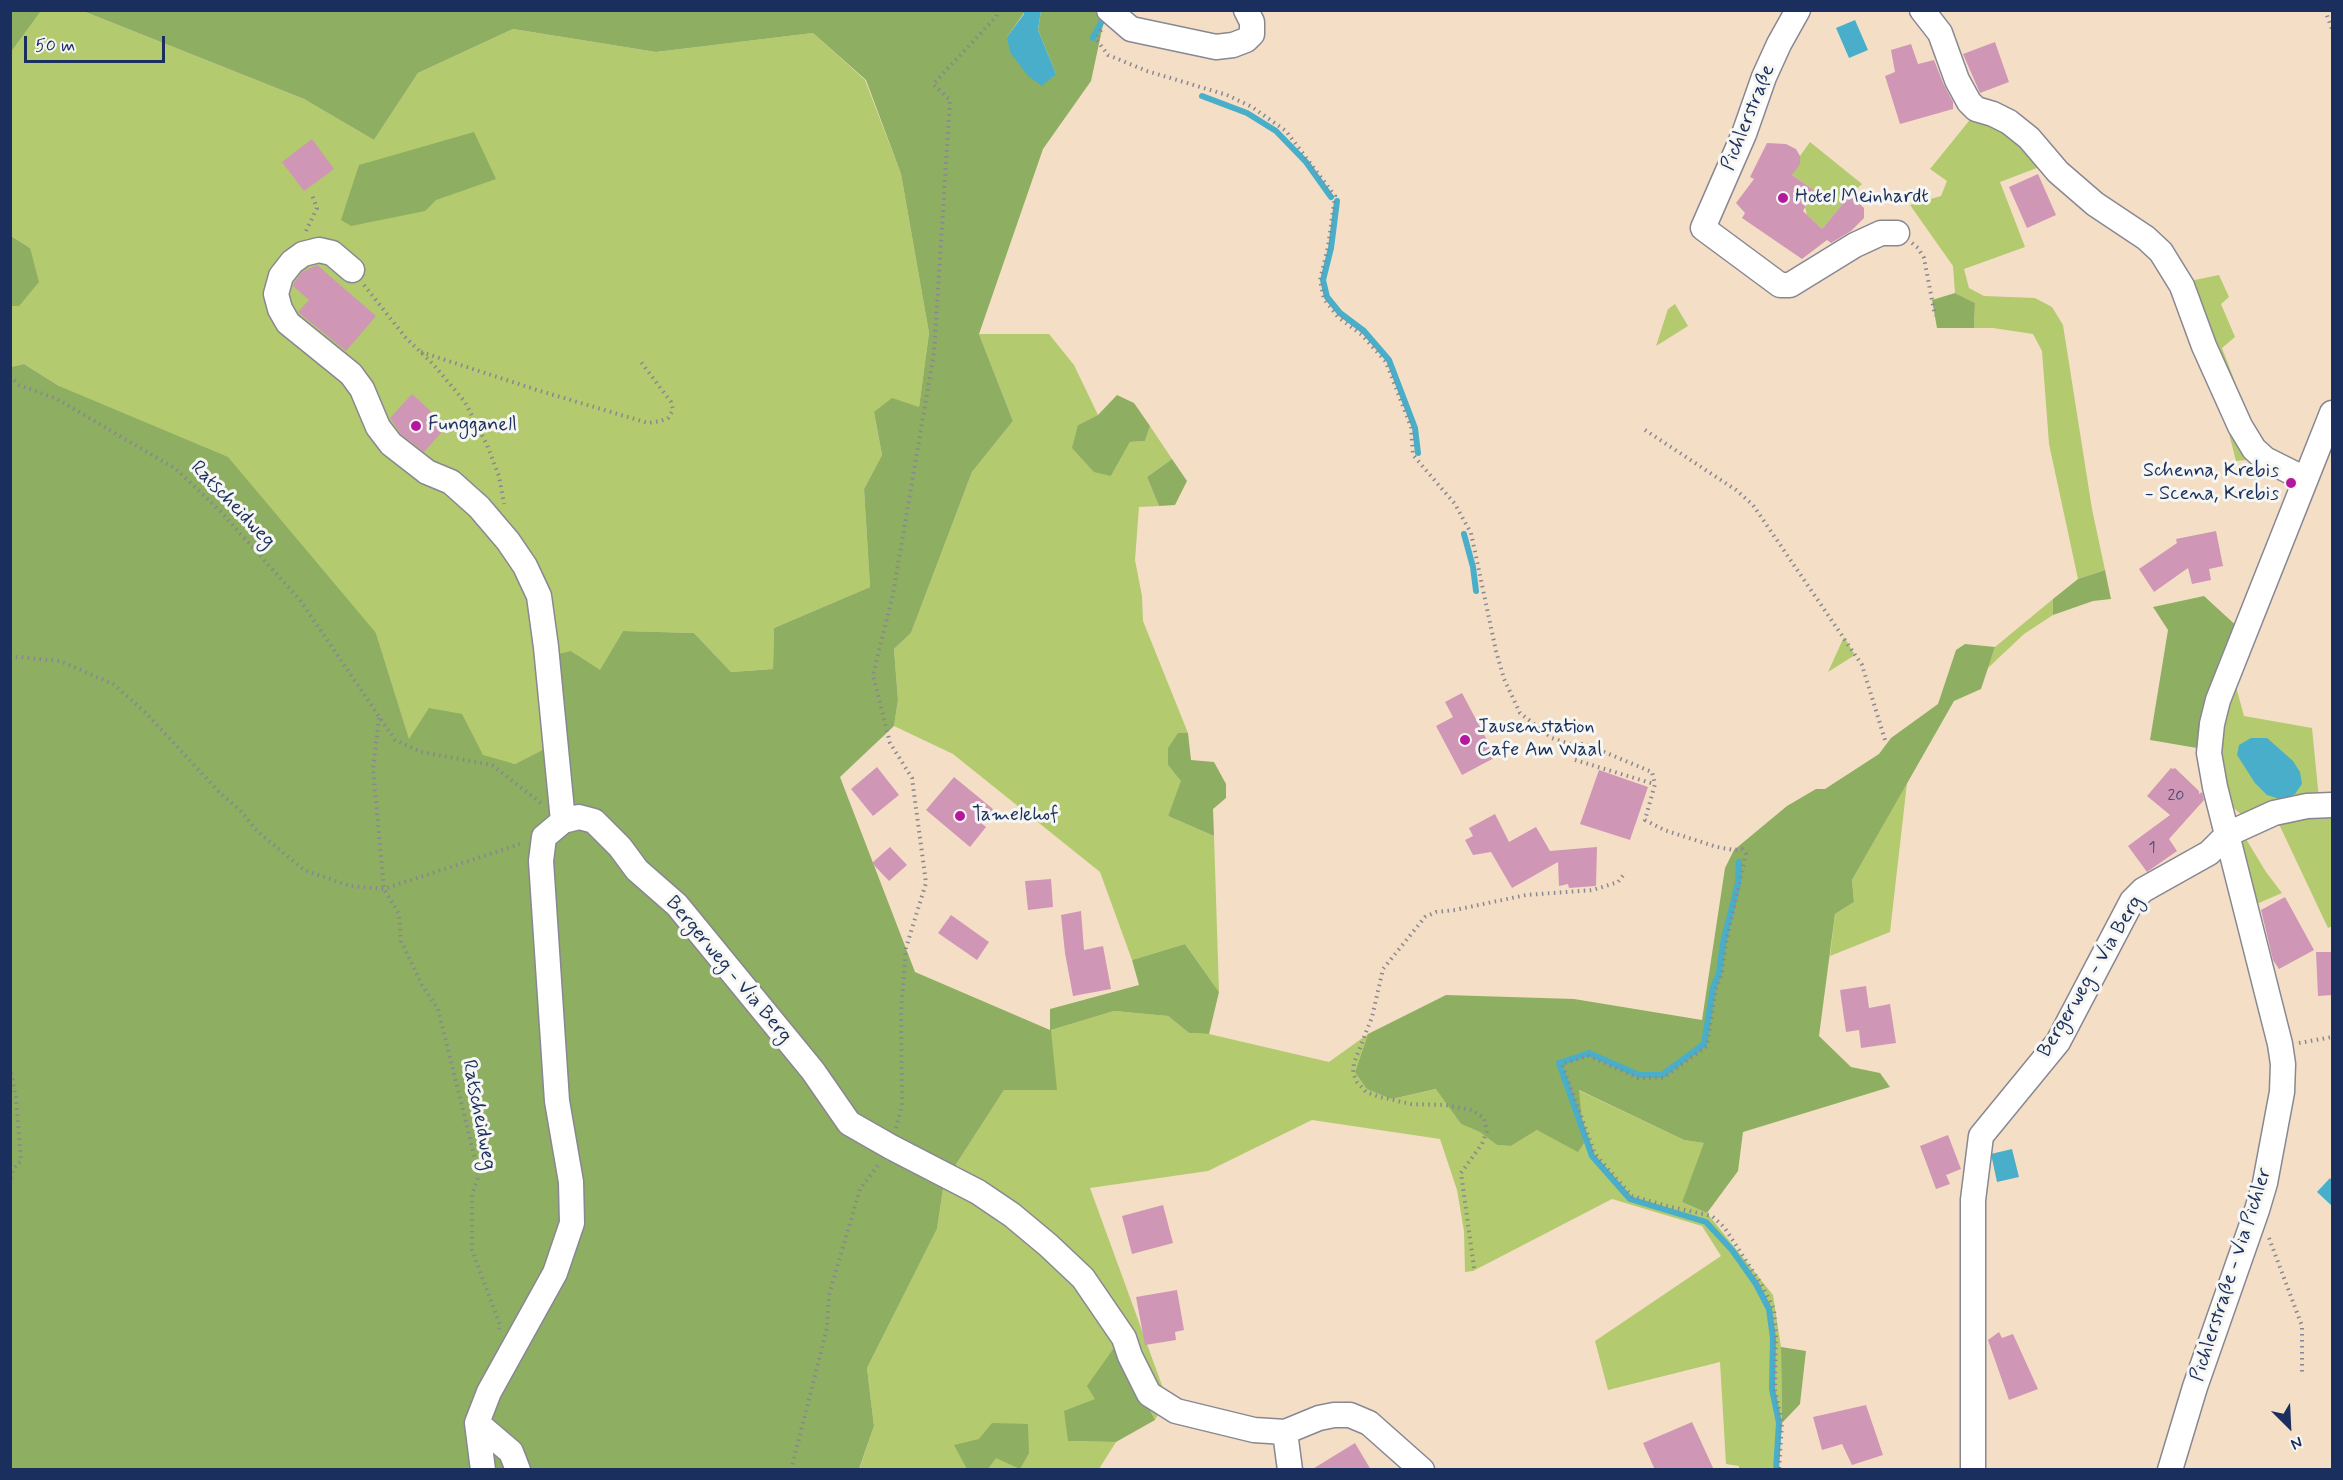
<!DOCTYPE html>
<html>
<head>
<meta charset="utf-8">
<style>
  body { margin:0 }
  #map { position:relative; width:2343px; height:1480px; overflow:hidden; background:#f4dfc6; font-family:Mynerve,sans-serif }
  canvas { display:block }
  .frame { position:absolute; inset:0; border:12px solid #1b2f5e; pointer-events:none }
  .north { position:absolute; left:2259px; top:1396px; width:60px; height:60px; -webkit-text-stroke:4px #f6f6f2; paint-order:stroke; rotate:156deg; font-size:16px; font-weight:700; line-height:24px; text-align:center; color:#1b2f5e }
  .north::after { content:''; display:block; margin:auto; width:21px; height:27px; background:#1b2f5e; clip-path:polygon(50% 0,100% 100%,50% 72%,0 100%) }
  .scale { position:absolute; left:24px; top:36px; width:141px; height:27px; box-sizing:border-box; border:3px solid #1b2f5e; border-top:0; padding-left:8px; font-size:18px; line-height:21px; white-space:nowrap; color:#1b2f5e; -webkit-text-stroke:4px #f6f6f2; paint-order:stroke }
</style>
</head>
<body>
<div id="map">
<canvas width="2343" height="1480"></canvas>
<div class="frame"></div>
<div class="north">N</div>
<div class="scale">50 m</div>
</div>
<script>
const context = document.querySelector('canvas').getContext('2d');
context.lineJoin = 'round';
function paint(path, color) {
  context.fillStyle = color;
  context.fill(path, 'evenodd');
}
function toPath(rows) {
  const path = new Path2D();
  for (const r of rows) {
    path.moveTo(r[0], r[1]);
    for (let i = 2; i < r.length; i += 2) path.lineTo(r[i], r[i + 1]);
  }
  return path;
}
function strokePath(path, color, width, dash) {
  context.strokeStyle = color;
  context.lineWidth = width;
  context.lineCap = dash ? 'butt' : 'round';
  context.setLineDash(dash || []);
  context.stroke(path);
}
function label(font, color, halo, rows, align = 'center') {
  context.font = font + ' Mynerve,sans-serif';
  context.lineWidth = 6;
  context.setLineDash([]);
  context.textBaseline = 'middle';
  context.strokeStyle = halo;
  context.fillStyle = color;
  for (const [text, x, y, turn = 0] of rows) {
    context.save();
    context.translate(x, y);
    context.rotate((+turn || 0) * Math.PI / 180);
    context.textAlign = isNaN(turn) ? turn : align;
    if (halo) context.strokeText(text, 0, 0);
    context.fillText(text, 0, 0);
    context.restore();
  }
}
const green = toPath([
  [41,11,83,11,304,99,374,140,418,73,513,29,656,52,813,33,865,80,901,174,929,333,919,407,874,412,882,455,864,489,870,587,774,628,773,669,731,672,694,633,623,631,600,671,571,651,547,749,515,764,409,740,376,633,59,386,24,364,11,367,11,306,19,306,30,248,11,236,11,52],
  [1973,116,2010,134,2042,166,2000,182,2025,247,1964,269,1969,288,1984,296,2035,298,2052,307,2063,325,2092,509,2105,570,2078,579,2049,444,2042,351,2033,334,1993,328,1974,328,1975,303,1955,293,1953,266,1910,205,1941,196,1947,181,1930,169],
  [1810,142,1862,184,1850,195,1822,229,1807,215,1805,207,1814,190,1792,175,1800,156],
  [2219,275,2229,297,2221,304,2235,337,2222,348,2259,444,2256,459,2236,461,2190,281],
  [1675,304,1688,326,1656,346,1668,309],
  [979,334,1049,334,1074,365,1098,415,1078,425,1111,476,1130,442,1145,441,1150,426,1172,459,1147,477,1159,506,1139,507,1135,560,1142,596,1143,621,1188,733,1178,733,1168,765,1182,781,1168,816,1214,836,1219,992,1185,944,1132,960,1100,872,953,754,894,726,898,700,894,649,911,633,972,472,1013,421],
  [2053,599,2053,615,2024,634,1988,668,1995,647],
  [1844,637,1855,655,1828,672],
  [2235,683,2244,716,2312,728,2319,799,2332,799,2332,926,2328,928,2277,820,2244,817,2228,803,2217,766,2220,731],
  [1907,783,1890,932,1830,956,1835,914,1854,902,1852,880],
  [2246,839,2266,872,2282,893,2254,905,2236,844],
  [1114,1011,1168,1016,1189,1033,1209,1034,1329,1062,1368,1034,1355,1072,1392,1099,1437,1089,1461,1124,1481,1132,1497,1145,1511,1146,1537,1130,1584,1143,1578,1090,1684,1140,1705,1143,1682,1202,1707,1213,1773,1295,1781,1347,1782,1423,1776,1464,1771,1469,1739,1469,1739,1466,1726,1464,1720,1362,1608,1390,1595,1341,1721,1256,1702,1226,1612,1199,1473,1271,1465,1272,1464,1231,1457,1190,1440,1139,1312,1120,1208,1171,1090,1188,1167,1399,1155,1420,1117,1346,1096,1399,1068,1441,1116,1442,1099,1469,859,1470,874,1426,867,1368,937,1229,944,1183,1004,1090,1051,1030]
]);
const forest = toPath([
  [11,10,41,11,11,52,10,11],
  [83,11,1024,11,1024,13,1007,37,1056,74,1038,30,1041,11,1106,11,1091,81,1043,149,979,334,1013,421,972,472,911,633,894,649,898,700,894,726,840,777,915,972,1050,1030,1050,1009,1139,985,1132,960,1185,944,1219,992,1209,1034,1189,1033,1168,1016,1114,1011,1051,1030,1057,1090,1004,1090,944,1183,937,1229,867,1368,874,1426,859,1469,11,1470,11,367,24,364,59,386,228,457,376,633,409,739,429,708,462,714,483,755,515,764,547,748,554,655,571,651,600,670,623,631,694,633,731,672,773,669,774,628,870,587,864,489,882,455,874,412,892,398,919,407,929,333,901,174,866,80,813,33,656,52,513,29,418,73,374,140,304,99],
  [474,132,496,179,436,200,425,211,351,226,341,220,359,165],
  [11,236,30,248,39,282,19,306,11,306],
  [1955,293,1975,303,1974,328,1937,328,1932,300],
  [1117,395,1134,403,1150,426,1145,441,1130,442,1111,476,1094,472,1072,448,1078,425,1098,415],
  [1172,459,1187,481,1175,505,1159,506,1147,477],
  [2105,570,2111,599,2093,601,2053,615,2053,599,2078,579],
  [2204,596,2241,630,2203,749,2150,740,2168,630,2153,607],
  [1965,644,1995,647,1981,689,1954,701,1852,880,1854,902,1835,914,1819,1036,1851,1067,1880,1073,1890,1087,1743,1132,1738,1171,1707,1213,1682,1202,1704,1143,1684,1140,1579,1090,1584,1143,1578,1152,1537,1130,1511,1146,1497,1145,1480,1132,1461,1124,1436,1089,1392,1099,1367,1089,1355,1072,1368,1034,1446,995,1574,999,1702,1020,1725,868,1734,850,1787,806,1816,789,1825,789,1879,754,1891,738,1938,704,1956,650],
  [1178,733,1188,733,1191,760,1214,762,1226,784,1226,798,1213,809,1214,836,1168,816,1181,781,1168,765,1168,748],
  [1116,1345,1155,1420,1116,1442,1068,1441,1064,1411,1095,1399,1087,1386],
  [1781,1347,1806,1351,1800,1404,1782,1423],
  [992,1423,1028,1424,1029,1453,1020,1469,996,1458,988,1469,967,1469,954,1445,979,1439]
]);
const water = toPath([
  [1024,11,1041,11,1038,30,1056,74,1042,86,1028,76,1010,52,1007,37,1024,14],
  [1855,20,1868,50,1849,58,1836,28],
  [2251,738,2267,738,2293,761,2300,772,2302,784,2295,794,2283,800,2267,795,2255,783,2237,755,2239,745],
  [2012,1149,2019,1177,1997,1182,1991,1154],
  [2330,1178,2332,1181,2332,1206,2317,1192]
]);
const stream = toPath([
  [1093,38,1105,15],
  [1202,96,1247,113,1276,131,1306,162,1331,197],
  [1337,201,1331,248,1323,280,1327,297,1340,313,1364,331,1389,360,1415,428,1418,453],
  [1464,534,1473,567,1476,591],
  [1739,862,1738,883,1723,943,1719,973,1713,988,1704,1044,1662,1075,1639,1075,1589,1053,1559,1063,1592,1156,1630,1199,1706,1222,1732,1250,1756,1284,1769,1309,1773,1338,1772,1389,1779,1423,1776,1470]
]);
const building = toPath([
  [1995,42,2009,82,1980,93,1963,54],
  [1911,44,1918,64,1934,60,1944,85,1953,102,1953,109,1900,124,1885,76,1895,72,1891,50],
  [312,139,334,169,304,191,282,162],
  [1767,143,1786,144,1796,149,1800,156,1800,164,1792,175,1814,190,1803,211,1822,229,1850,195,1864,208,1864,218,1851,231,1831,243,1827,240,1802,259,1742,218,1745,213,1736,203,1754,179,1750,177],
  [2038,174,2056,215,2027,228,2009,187],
  [317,265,376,316,346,351,298,312,309,300,293,286,294,283,302,272],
  [412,394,447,426,424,452,401,434,390,418],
  [2216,531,2223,566,2209,569,2211,580,2192,584,2188,568,2154,592,2139,569,2177,543,2176,539],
  [1462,693,1496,757,1462,775,1436,726,1453,717,1445,702],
  [877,767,899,795,873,816,851,789],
  [2171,768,2173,769,2175,768,2199,791,2199,794,2202,792,2204,800,2169,839,2177,851,2147,872,2128,846,2170,815,2147,796],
  [1599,770,1648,787,1630,840,1580,824],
  [954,777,993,809,981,823,986,827,970,847,926,810],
  [1495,814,1509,842,1536,827,1550,851,1597,847,1596,886,1569,888,1568,884,1559,886,1558,862,1512,888,1491,852,1473,855,1465,840,1473,836,1469,828],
  [890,847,907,865,889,881,872,863],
  [1051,879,1053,907,1028,910,1025,881],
  [2285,897,2314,950,2279,969,2273,960,2261,910],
  [1081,911,1084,950,1103,946,1111,989,1073,996,1065,953,1061,915],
  [951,915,989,942,977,960,938,933],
  [2316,952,2332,952,2332,995,2318,996],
  [1866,986,1869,1008,1890,1004,1896,1043,1861,1048,1859,1030,1846,1032,1840,990],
  [1948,1135,1961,1169,1946,1175,1950,1184,1936,1189,1920,1146],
  [1163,1205,1173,1243,1132,1254,1122,1216],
  [1177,1290,1184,1330,1175,1332,1176,1340,1145,1345,1136,1297],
  [1999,1332,2002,1338,2013,1334,2038,1389,2009,1400,1988,1340],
  [1866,1405,1883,1455,1852,1465,1842,1444,1822,1450,1813,1417],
  [1692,1422,1714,1470,1655,1470,1643,1443],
  [1355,1443,1371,1470,1311,1470]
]);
const path = toPath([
  [2325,10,2332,29],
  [1101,30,1096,39,1108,55,1147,71,1227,95,1252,107,1286,131,1335,196,1328,247,1320,280,1324,299,1338,317,1362,335,1386,362,1411,427,1413,455,1455,504,1471,533,1496,651,1504,679,1520,713,1552,738,1570,744,1585,744,1652,772,1655,784,1645,820,1664,830,1717,847,1734,850,1742,849,1746,854,1726,943,1722,974,1716,989,1707,1046,1663,1078,1638,1078,1588,1056,1562,1064,1595,1154,1632,1196,1667,1206,1712,1216,1724,1227,1760,1282,1774,1309,1776,1337,1775,1390,1782,1423,1779,1470],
  [306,231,317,208,312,195],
  [1912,243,1918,248,1924,258,1935,316],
  [364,285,406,338,433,364,465,402,487,445,499,476,504,504],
  [421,352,537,390,648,423,660,421,668,418,673,410,671,402,641,362],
  [10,376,19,385,57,399,176,469,220,511,300,600,395,740,421,752,492,765,541,803],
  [1645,430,1736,490,1753,505,1862,665,1885,740],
  [10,659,17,657,60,661,113,684,145,712,220,793,240,810,257,831,304,870,350,886,384,889,523,843],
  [379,718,373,769,384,889,399,914,401,941,422,985,438,1009,479,1175,472,1194,472,1250,500,1325,499,1329],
  [1575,760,1654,784],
  [2299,1043,2332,1037],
  [10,1067,16,1098,21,1161,13,1169,10,1185],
  [896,1128,902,1105,901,1012,906,948,926,883,912,778,890,743,873,675,893,594,934,353,950,100,933,84,996,17,999,10],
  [2269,1238,2302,1326,2302,1375],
  [1474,1268,1461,1173,1482,1144,1487,1131,1484,1118,1472,1110,1445,1105,1411,1104,1380,1097,1366,1092,1357,1082,1353,1073,1354,1063,1372,1017,1383,969,1425,917,1436,912,1455,910,1526,895,1593,890,1618,882,1625,873],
  [791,1470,827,1328,829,1295,860,1189,879,1164]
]);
const minor = toPath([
  [1109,10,1131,29,1216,47,1233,45,1246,40,1252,34,1252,22,1246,10],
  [1798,10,1779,44,1764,77,1744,134,1703,228,1780,285,1790,285,1855,245,1881,233,1897,233],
  [1922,10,1940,33,1957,80,1969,102,1976,109,1993,114,2009,122,2029,138,2058,172,2095,204,2146,238,2161,252,2182,286,2204,346,2240,426,2254,449,2265,459,2305,479],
  [352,270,332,253,319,250,303,254,292,262,281,276,276,294,280,309,288,323,351,374,362,389,378,427,391,444,427,472,451,482,479,507,508,541,525,566,539,596,546,647,563,821],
  [477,1423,511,1452,518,1470],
  [1285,1432,1290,1470],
  [483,1470,477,1423,489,1392,555,1273,572,1223,571,1182,557,1101,541,861,544,837,563,821,579,817,594,821,620,847,637,870,677,905,813,1071,849,1123,891,1147,978,1192,1012,1215,1048,1245,1083,1278,1124,1338,1130,1356,1149,1394,1176,1411,1254,1430,1285,1432,1319,1418,1334,1415,1350,1415,1369,1423,1422,1470],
  [1973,1470,1973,1200,1981,1136,2058,1042,2132,901,2143,890,2209,853,2228,834,2274,813,2307,806,2332,805],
  [2170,1470,2195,1387,2257,1210,2265,1183,2282,1092,2283,1064,2280,1044,2215,787,2209,753,2212,724,2218,700,2332,413]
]);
const markers = [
  [1783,198,6,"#b5179e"],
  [416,426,6,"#b5179e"],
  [2291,483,6,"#b5179e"],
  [1465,740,6,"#b5179e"],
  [960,816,6,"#b5179e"]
];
const numberNames = [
  ["20",2176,797],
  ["1",2152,849]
];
const streetNames = [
  ["Pichlerstraße",1749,118,-68],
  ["Ratscheidweg",232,505,46],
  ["Bergerweg - Via Berg",728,970,50],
  ["Bergerweg - Via Berg",2091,977,-59],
  ["Ratscheidweg",478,1115,79],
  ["Pichlerstraße - Via Pichler",2232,1275,-72]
];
const poiNames = [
  ["Hotel Meinhardt",1795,198],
  ["Fungganell",428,426],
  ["Schenna, Krebis",2279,472,"right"],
  ["- Scena, Krebis",2279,495,"right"],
  ["Jausenstation",1477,728],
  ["Cafe Am Waal",1477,751],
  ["Tamelehof",972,816]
];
paint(green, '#b3ca6f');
paint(forest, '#8eae62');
paint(water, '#49aec9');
strokePath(stream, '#49aec9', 6);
paint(building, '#d096b5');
strokePath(minor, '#888792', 27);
strokePath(path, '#888792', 4, [1.5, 4.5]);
strokePath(minor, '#fff', 24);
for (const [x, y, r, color] of markers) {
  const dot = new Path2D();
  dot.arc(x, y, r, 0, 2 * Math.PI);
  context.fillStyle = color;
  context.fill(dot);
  strokePath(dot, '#f6f6f2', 2);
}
label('16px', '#484974', null, numberNames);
label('20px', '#1b2f5e', '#f6f6f2', streetNames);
label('20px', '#1b2f5e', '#f6f6f2', poiNames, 'left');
</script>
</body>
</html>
